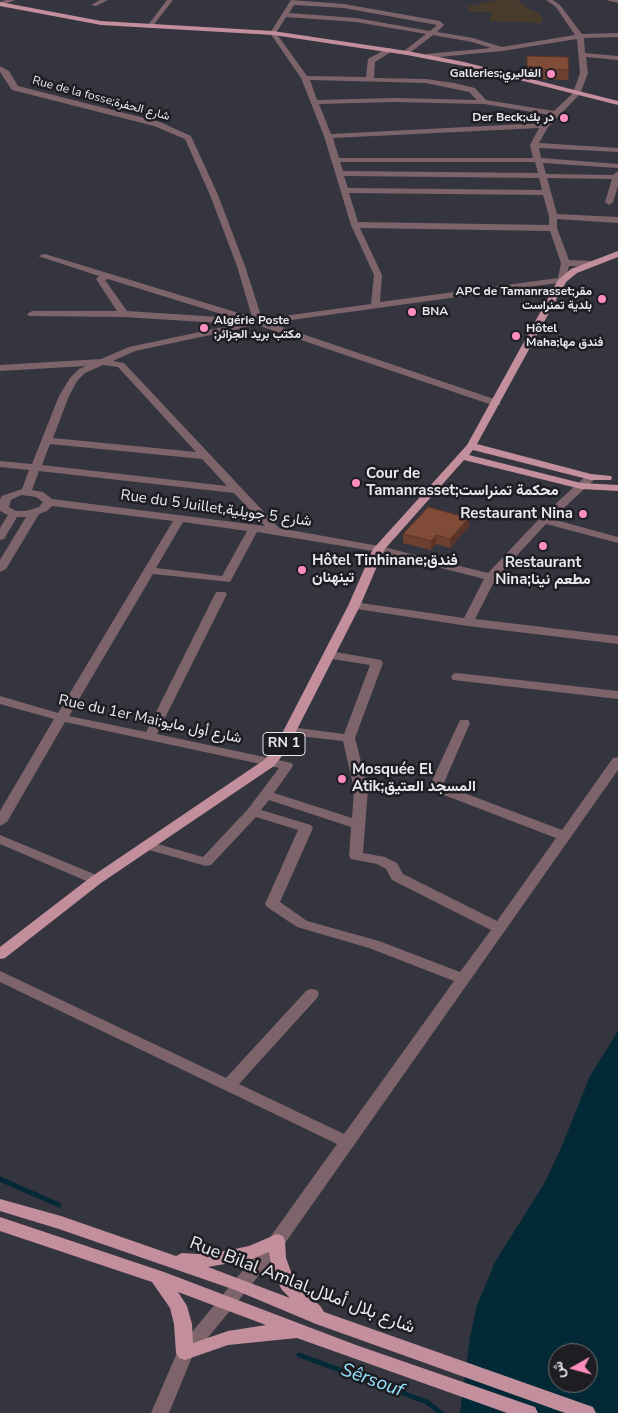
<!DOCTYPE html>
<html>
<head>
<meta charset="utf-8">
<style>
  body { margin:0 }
  #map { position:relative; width:618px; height:1413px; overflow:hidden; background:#353540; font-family:"Nunito Sans",Vazirmatn,sans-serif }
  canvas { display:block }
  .north { position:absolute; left:548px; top:1343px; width:50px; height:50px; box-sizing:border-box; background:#1d1d22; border:1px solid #6f6f74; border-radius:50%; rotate:263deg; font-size:14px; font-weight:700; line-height:20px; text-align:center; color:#e9e9f0 }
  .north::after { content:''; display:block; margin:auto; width:18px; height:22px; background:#fd8ebf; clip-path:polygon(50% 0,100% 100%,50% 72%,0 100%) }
</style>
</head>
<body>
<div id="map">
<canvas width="618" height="1413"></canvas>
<div class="north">ش</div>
</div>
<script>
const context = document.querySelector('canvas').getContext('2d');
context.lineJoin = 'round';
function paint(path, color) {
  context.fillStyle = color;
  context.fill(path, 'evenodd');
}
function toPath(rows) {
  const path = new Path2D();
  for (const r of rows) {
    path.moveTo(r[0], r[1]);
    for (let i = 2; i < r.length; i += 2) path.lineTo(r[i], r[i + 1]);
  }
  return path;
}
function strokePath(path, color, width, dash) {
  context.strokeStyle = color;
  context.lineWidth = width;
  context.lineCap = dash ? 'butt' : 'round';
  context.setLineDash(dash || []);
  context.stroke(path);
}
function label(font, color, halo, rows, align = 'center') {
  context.font = font + ' "Nunito Sans",Vazirmatn,sans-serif';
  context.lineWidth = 5;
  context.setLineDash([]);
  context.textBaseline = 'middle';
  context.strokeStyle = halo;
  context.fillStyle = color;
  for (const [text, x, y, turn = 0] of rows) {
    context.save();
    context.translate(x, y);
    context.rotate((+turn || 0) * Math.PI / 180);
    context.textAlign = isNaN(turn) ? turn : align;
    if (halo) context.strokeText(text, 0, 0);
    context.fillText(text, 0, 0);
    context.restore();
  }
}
const education = toPath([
  [496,0,517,0,527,8,541,14,542,23,490,21,491,12,470,12,467,7]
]);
const water = toPath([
  [618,1031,618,1413,460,1413,470,1337,477,1305,486,1284,495,1262,544,1184,562,1146,590,1076],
  [558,1353,588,1353,588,1383,558,1383]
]);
const stream = toPath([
  [0,1179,59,1205],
  [299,1355,427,1402,441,1413]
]);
const minor = toPath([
  [6,0,15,0,0,6,0,2,6,0],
  [100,0,108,0,96,6,91,5,100,0],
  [167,0,173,0,152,27,148,27,148,25,167,0],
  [291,0,344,4,440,21,444,25,437,32,473,38,502,47,575,35,556,7,546,0,553,0,560,5,582,34,618,33,618,37,584,38,585,53,618,56,618,60,586,57,588,73,580,94,548,127,539,143,618,148,618,152,539,148,541,158,618,164,618,168,543,163,546,174,613,175,618,171,618,186,613,202,609,205,605,202,612,179,547,178,557,214,618,217,618,223,557,219,557,228,569,260,591,261,595,264,591,267,569,266,565,282,270,323,500,401,500,405,492,405,257,325,135,351,113,361,124,363,279,528,379,546,488,573,540,518,587,475,595,475,596,477,595,479,552,519,618,537,618,543,546,524,496,578,475,619,618,636,618,644,468,626,350,608,348,606,354,602,464,618,484,579,379,552,257,532,230,582,153,574,69,716,146,732,215,594,217,592,225,592,227,594,157,734,292,763,293,766,274,793,352,818,354,789,343,741,290,735,284,731,290,727,344,734,370,665,326,658,324,655,326,652,330,651,381,660,383,663,355,738,368,789,363,853,385,857,397,863,403,874,497,921,556,838,431,790,429,787,460,720,468,720,470,723,443,785,562,830,613,758,618,757,618,770,283,1246,192,1357,169,1413,151,1413,179,1348,271,1236,337,1144,0,982,0,971,226,1078,307,990,312,989,317,990,319,994,317,998,239,1084,344,1134,454,981,369,948,297,927,267,907,265,904,298,830,256,817,211,865,206,866,142,848,140,845,142,842,147,841,203,857,248,809,279,768,65,722,7,822,0,826,0,811,54,719,0,704,0,696,58,713,173,521,52,506,47,511,39,514,6,569,0,572,0,560,26,517,17,517,4,539,0,540,0,528,8,515,0,511,0,499,2,496,22,489,29,470,0,467,0,461,32,464,59,396,70,378,79,369,86,366,0,371,0,365,101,359,129,347,247,322,108,279,105,280,127,311,235,318,240,321,235,324,124,317,29,316,27,314,32,311,117,311,96,279,99,276,38,256,45,254,252,317,237,266,210,195,185,139,154,126,12,90,0,72,0,66,9,71,18,86,160,122,191,136,218,195,245,266,262,319,371,304,374,275,351,225,324,136,301,78,270,33,291,0],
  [294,5,344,8,437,25,430,31,356,18,289,13,294,5],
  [286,17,356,22,426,34,404,51,404,55,407,55,433,35,472,42,491,48,426,54,425,56,429,58,502,51,577,39,580,73,573,93,554,111,486,100,475,88,454,83,426,79,374,78,375,62,391,52,391,48,388,48,368,59,366,77,307,76,276,33,286,17],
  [310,80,426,83,469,92,477,100,394,98,317,100,310,80],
  [394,102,484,104,550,115,543,123,331,134,319,104,394,102],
  [539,128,530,145,533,158,339,158,333,138,539,128],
  [340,162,535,162,538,173,343,171,340,162],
  [344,176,539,178,542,190,348,188,344,176],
  [349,193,543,195,549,216,549,225,358,222,349,193],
  [360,228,550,231,561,263,558,278,380,302,382,275,360,228],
  [103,365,118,367,196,452,53,438,69,396,77,381,85,373,103,365],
  [50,444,202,459,227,486,42,465,50,444],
  [39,471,234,493,265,526,52,499,43,492,32,490,39,471],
  [21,495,36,497,43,502,39,507,26,511,16,511,9,507,11,500,21,495],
  [183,522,247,531,222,576,156,568,183,522],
  [269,800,351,827,349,856,351,859,377,864,386,869,392,880,491,930,460,972,379,941,307,921,280,902,313,828,311,825,261,810,269,800],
  [608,0,618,0,618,3,609,1,608,0],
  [457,673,618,691,618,699,453,680,451,677,453,674,457,673],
  [0,835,101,877,103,880,101,883,91,883,0,844,0,835]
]);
const major = toPath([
  [0,2,101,21,273,31,407,51,464,62,618,101,618,105,464,66,407,55,273,35,101,25,0,6,0,2],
  [618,251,618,257,577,273,566,282,477,444,591,474,611,476,612,478,611,480,591,480,473,450,469,455,581,483,618,485,618,491,581,489,464,460,384,550,360,606,286,751,274,766,101,883,5,958,0,959,0,947,91,877,264,760,274,749,348,606,373,549,467,445,558,280,571,269,618,251],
  [0,1199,61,1216,176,1256,182,1253,198,1254,225,1251,249,1246,277,1234,283,1236,285,1241,286,1258,294,1280,321,1307,324,1312,593,1407,596,1413,565,1413,316,1324,235,1290,59,1229,0,1211,0,1199],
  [269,1252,272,1271,282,1290,290,1298,208,1267,252,1259,269,1252],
  [0,1217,164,1272,356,1345,535,1407,538,1413,507,1413,297,1338,228,1345,185,1360,179,1358,176,1353,174,1324,170,1308,152,1282,0,1231,0,1217],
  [178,1292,266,1325,228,1331,193,1343,192,1324,187,1306,178,1292]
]);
const wall = toPath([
  [527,56,569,70,568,80,538,79,527,76],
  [469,518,469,526,450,548,436,544,431,550,403,543,403,534]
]);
const shadedWall = toPath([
  [469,518,469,526,450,548,450,539],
  [436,535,436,544,431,550,431,541]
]);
const building = toPath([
  [527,56,568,57,569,70,539,69,527,66,527,56],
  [428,507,469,518,450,539,436,535,431,541,403,534,428,507]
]);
const markers = [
  [551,74,5,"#fd8ebf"],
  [564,118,5,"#fd8ebf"],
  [602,299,5,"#fd8ebf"],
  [412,312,5,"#fd8ebf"],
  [204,328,5,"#fd8ebf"],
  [516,336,5,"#fd8ebf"],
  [356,483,5,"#fd8ebf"],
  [583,514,5,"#fd8ebf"],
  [543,546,5,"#fd8ebf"],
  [302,570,5,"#fd8ebf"],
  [342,779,5,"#fd8ebf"]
];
const farPoinames = [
  ["Galleries;الغاليري",541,74],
  ["Der Beck;در بك",554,118],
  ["APC de Tamanrasset;مقر",592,292],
  ["بلدية تمنراست",592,306],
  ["BNA",422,312,"left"],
  ["Algérie Poste",214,321,"left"],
  [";مكتب بريد الجزائر",214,335,"left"],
  ["Hôtel",526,329,"left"],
  ["Maha;فندق مها",526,343,"left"]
];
const farStreetnames = [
  ["Rue de la fosse;شارع الحفرة",101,99,15]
];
const shields = [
  [284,744,42]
];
const shieldNames = [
  ["RN 1",284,744]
];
const poiNames = [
  ["Cour de",366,474],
  ["Tamanrasset;محكمة تمنراست",366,491],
  ["Restaurant Nina",573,514,"right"],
  ["Hôtel Tinhinane;فندق",312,561],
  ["تينهنان",312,578],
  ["Restaurant",543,563,"center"],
  ["Nina;مطعم نينا",543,580,"center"],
  ["Mosquée El",352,770],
  ["Atik;المسجد العتيق",352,787]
];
const streetNames = [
  ["Rue du 5 Juillet,شارع 5 جويلية",216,509,8],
  ["Rue du 1er Mai;شارع أول مايو",150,720,12]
];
const nearStreetnames = [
  ["Rue Bilal Amlal,شارع بلال أملال",302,1286,21]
];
const nearWaternames = [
  ["Sêrsouf",372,1381,20]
];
paint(education, '#483b2c');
paint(water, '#022935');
strokePath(stream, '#022935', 5);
paint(minor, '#7d636a');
paint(major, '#c38f9d');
paint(wall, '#6e402f');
paint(shadedWall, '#5a3426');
paint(building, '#804b37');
strokePath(building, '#5a3426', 1);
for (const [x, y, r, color] of markers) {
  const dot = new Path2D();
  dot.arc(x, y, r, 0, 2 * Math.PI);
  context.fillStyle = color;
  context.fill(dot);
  strokePath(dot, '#1d1d22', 2);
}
label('bold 12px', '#e9e9f0', '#1d1d22', farPoinames, 'right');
label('12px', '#e9e9f0', '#1d1d22', farStreetnames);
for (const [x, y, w] of shields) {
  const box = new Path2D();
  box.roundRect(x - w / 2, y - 11.5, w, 23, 4);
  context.fillStyle = '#1d1d22';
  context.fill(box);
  strokePath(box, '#e9e9f0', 1);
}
label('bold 14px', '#e9e9f0', null, shieldNames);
label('bold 15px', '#e9e9f0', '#1d1d22', poiNames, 'left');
label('15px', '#e9e9f0', '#1d1d22', streetNames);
label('18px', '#e9e9f0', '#1d1d22', nearStreetnames);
label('italic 19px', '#93e2fe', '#1d1d22', nearWaternames);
</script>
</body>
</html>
